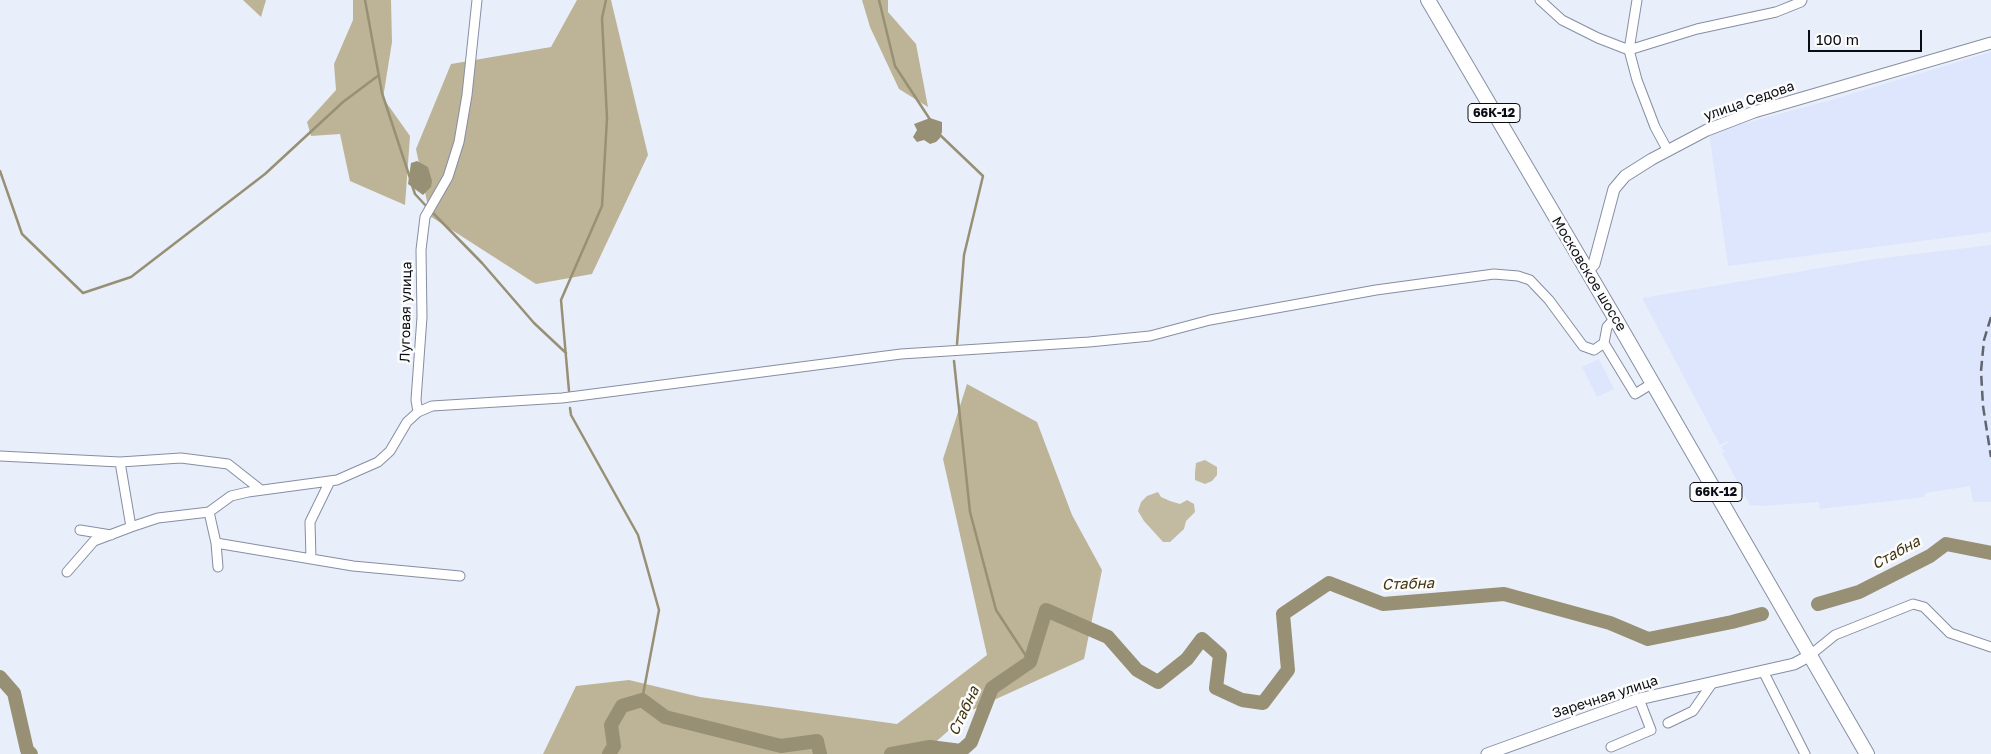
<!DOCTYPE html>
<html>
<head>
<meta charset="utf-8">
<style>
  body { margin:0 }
  #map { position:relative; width:1991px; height:754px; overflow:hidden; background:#e9eefb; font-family:"Golos Text",sans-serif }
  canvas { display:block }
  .scale { position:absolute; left:1808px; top:30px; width:114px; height:22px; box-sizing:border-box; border:2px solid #090c13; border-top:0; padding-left:6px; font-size:15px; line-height:18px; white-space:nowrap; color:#090c13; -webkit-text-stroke:4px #fcfcfc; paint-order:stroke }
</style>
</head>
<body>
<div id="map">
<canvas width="1991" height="754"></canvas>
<div class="scale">100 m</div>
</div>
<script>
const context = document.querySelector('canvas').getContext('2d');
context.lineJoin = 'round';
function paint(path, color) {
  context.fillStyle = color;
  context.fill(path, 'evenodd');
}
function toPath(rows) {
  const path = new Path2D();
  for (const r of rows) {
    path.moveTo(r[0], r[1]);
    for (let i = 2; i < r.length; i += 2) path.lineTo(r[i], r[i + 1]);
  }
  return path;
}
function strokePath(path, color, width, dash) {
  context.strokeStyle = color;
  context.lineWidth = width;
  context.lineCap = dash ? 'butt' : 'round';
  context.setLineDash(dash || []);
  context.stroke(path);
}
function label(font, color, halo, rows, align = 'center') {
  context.font = font + ' "Golos Text",sans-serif';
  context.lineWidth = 5;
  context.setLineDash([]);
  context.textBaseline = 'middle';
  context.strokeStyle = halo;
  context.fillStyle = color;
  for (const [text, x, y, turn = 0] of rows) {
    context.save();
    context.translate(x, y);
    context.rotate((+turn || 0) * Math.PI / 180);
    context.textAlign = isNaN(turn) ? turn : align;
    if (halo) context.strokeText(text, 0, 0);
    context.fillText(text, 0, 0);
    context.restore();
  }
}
const built = toPath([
  [1991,52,1991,232,1728,266,1709,133,1831,100],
  [1991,245,1991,502,1973,502,1970,486,1925,493,1925,497,1820,509,1819,502,1761,506,1750,505,1722,453,1725,452,1721,447,1729,442,1728,441,1720,445,1642,298,1875,259],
  [1599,359,1614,389,1597,397,1582,367]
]);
const green = toPath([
  [1205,460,1217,467,1217,475,1212,481,1205,484,1195,480,1195,472,1196,463],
  [1158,492,1161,497,1170,501,1180,504,1187,500,1194,504,1195,512,1186,521,1184,529,1170,542,1163,542,1144,521,1138,511,1141,502,1147,496]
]);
const forest = toPath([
  [243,0,266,0,261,17,245,2],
  [353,0,391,0,392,42,383,98,410,136,405,205,350,181,340,134,311,136,307,122,336,90,334,64,353,20],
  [577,0,611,0,648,155,592,274,536,284,430,216,416,149,451,64,551,47],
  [862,0,888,0,888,12,916,44,928,107,899,89,870,27],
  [967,384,1037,422,1072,515,1102,570,1084,659,972,710,922,754,543,754,576,686,629,680,700,697,897,724,987,655,943,459]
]);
const water = toPath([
  [930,118,942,122,942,132,940,138,936,142,930,144,924,140,917,142,913,137,917,130,914,124],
  [417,161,428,167,432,181,431,187,423,195,408,184,411,163]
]);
const stream = toPath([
  [365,0,382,93,410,178],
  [879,0,895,66,931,121],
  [939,134,983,176,964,255,957,344],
  [0,171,22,234,83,293,131,277,265,174,343,102,379,75],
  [412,185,415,194,427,207],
  [431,211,482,263,534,323,566,353],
  [954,361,970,512,996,610,1030,662],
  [569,391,561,300,602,206,607,118,602,18,606,0],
  [570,408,571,415,638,535,659,610,642,700]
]);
const river = toPath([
  [1818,604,1859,592,1930,556,1946,544,1991,553],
  [0,677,14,693,27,750,31,754],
  [609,754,614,746,611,725,622,706,642,700,665,717,781,746,817,741,820,754],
  [891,754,930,747,961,751,971,742,992,688,1030,662,1046,610,1108,637,1137,670,1158,682,1187,659,1202,639,1220,655,1216,688,1242,700,1263,703,1288,670,1283,614,1329,583,1383,604,1504,594,1610,623,1648,639,1732,622,1762,614]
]);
const minor = toPath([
  [1540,0,1562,20,1598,38,1629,50,1697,29,1776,12,1801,2,1802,0],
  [1637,0,1629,50,1637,80,1655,127,1668,151],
  [1604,343,1607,327,1615,318],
  [418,412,416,400,422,317,421,250,425,217,448,177,459,142,467,95,477,0],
  [0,456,120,462,131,527,158,518,209,512,231,496,248,492,337,480,378,462,390,451,407,422,418,412,432,406,562,398,901,354,1089,342,1150,336,1210,320,1376,290,1494,274,1518,276,1530,280,1549,300,1583,346,1594,350,1604,343,1635,394,1653,383],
  [120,462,181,458,228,464,261,490],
  [209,512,216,543,353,566,460,576],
  [80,530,111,535],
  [216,543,218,567],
  [311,559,310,522,330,481],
  [67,572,94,541,131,527],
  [1809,656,1835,635,1913,604,1924,607,1950,633,1991,647],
  [1763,671,1805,754],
  [1668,723,1693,711,1713,682],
  [1611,747,1651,730,1639,699]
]);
const tertiary = toPath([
  [1587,271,1594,264,1614,189,1625,176,1652,159,1707,130,1754,112,1991,43],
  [1487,754,1639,699,1794,664,1809,656]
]);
const primary = toPath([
  [1428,0,1615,318,1867,754]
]);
const rail = toPath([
  [1991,317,1984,340,1981,371,1983,406,1991,457]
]);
const shields = [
  [1494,113,52],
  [1716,492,52]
];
const shieldNames = [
  ["66К-12",1494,113],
  ["66К-12",1716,492]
];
const streetNames = [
  ["улица Седова",1749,101,-19],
  ["Московское шоссе",1589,274,59],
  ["Луговая улица",406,312,-89],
  ["Заречная улица",1605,697,-18]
];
const waterNames = [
  ["Стабна",1896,553,-29],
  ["Стабна",1408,584,-2],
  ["Стабна",964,711,-65]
];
paint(built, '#dde6fd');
paint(green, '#c2bba2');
paint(forest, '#bdb497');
paint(water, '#989074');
strokePath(stream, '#989074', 2.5);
strokePath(river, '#989074', 14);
strokePath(minor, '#868ea2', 11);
strokePath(tertiary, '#868ea2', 13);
strokePath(primary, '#868ea2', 16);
strokePath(minor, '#fff', 9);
strokePath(tertiary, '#fff', 11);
strokePath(primary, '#fff', 14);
strokePath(rail, '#60646d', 2.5, [10, 5]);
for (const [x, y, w] of shields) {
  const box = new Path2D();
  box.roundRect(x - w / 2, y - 9.5, w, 19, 4);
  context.fillStyle = '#fcfcfc';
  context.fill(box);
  strokePath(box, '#090c13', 1);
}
label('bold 12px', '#090c13', null, shieldNames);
label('14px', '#090c13', '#fcfcfc', streetNames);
label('italic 15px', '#40350f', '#fcfcfc', waterNames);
</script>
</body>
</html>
